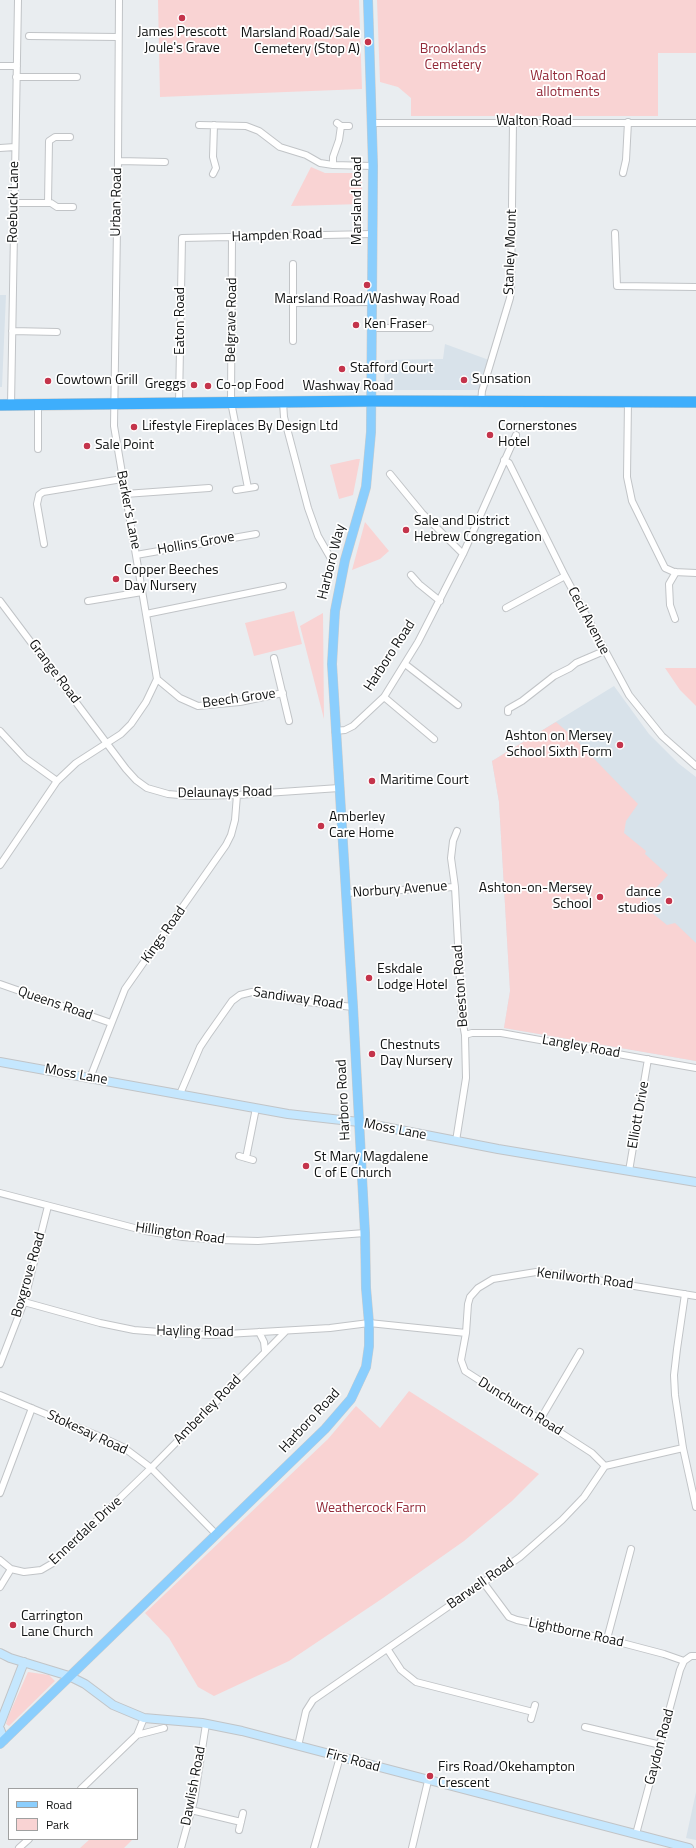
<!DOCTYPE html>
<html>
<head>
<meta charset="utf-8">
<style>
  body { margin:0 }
  #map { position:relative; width:696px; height:1848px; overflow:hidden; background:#e9edf0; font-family:"Titillium Web",sans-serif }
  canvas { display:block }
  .legend { position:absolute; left:8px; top:1788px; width:130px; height:52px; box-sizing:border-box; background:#fff; border:1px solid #9fa0a0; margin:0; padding:5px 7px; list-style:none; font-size:12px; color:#101212 }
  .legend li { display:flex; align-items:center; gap:8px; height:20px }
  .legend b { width:20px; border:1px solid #9fa0a0 }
</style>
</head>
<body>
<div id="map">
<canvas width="696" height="1848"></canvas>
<ul class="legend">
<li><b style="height:5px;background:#8bcefd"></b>Road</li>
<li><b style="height:11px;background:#f9d3d3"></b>Park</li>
</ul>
</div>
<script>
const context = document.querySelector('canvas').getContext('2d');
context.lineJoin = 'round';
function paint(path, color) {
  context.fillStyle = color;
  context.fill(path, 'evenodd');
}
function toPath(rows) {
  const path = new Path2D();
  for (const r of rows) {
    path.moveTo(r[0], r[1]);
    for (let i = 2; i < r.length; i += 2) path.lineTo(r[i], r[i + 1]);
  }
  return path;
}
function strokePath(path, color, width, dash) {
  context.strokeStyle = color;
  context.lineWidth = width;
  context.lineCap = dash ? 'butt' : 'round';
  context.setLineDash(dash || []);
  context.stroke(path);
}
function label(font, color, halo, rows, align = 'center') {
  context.font = font + ' "Titillium Web",sans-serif';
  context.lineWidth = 3.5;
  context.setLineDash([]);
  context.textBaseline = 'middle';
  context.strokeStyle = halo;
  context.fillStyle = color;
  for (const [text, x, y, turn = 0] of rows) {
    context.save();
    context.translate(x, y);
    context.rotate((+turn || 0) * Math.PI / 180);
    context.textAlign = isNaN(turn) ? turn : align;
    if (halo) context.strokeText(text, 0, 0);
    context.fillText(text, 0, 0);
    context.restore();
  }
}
const built = toPath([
  [0,295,6,295,2,387,0,387],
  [445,344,489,360,483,390,384,390,385,360,443,359],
  [614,686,649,734,678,763,696,777,696,1061,504,1028,510,991,499,802,492,761],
  [696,1792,696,1840,686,1838]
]);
const green = toPath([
  [158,0,359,0,362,89,160,97],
  [377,0,696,0,696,53,658,53,658,116,411,116,411,98,398,87,380,82],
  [311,167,325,173,356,173,362,181,362,204,291,206],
  [357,459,360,459,353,495,339,499,330,465],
  [365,522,389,551,380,559,352,570],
  [294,611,302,644,254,656,245,623],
  [323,613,324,719,300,626],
  [665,668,696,668,696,706,680,690],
  [556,722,570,734,638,804,626,821,624,833,646,851,645,854,668,875,641,904,667,925,675,923,696,943,696,1061,504,1028,510,991,499,802,492,761],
  [409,1391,539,1474,512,1501,464,1541,383,1598,289,1661,214,1696,198,1687,169,1638,145,1613,328,1439,356,1406,380,1428],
  [28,1672,49,1675,55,1681,9,1726,6,1724,8,1717],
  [90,1839,133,1839,124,1848,80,1848]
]);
const street = toPath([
  [29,36,118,37],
  [0,66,17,66],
  [16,77,77,77],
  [337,123,341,126,349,126],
  [372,123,696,123],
  [199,125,246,126,259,131,280,147,306,155,320,163,333,165,373,166],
  [0,148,15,147],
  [118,161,165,162],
  [333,165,333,157,339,140,341,126],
  [623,173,626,160,628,122],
  [213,174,216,168,213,157,214,125],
  [15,203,51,203,57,207,73,207],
  [48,203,49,141,55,137,70,137],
  [615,233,617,286,696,287],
  [232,237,231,402,248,488],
  [293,303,371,302],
  [371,328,430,328],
  [12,331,57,332],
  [293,341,293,264],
  [628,401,627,477,632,501,665,568,674,572,696,573],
  [283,402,284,417,308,508,318,536,330,557],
  [481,402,482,391,510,298,511,290,513,122],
  [179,403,182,238,372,234],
  [11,405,18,0],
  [38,405,38,449],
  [504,460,509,463,565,576,629,695,662,736,696,766],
  [390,474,422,513,463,554],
  [236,490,255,487],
  [125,494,209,488],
  [44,544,37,504,39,495,43,492,122,479],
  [136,555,256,534],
  [411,575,419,584,440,601],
  [0,601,126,769,136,780,147,788,168,794,190,796,237,795,339,788],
  [88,601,142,592],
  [506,608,565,576],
  [146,614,283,586],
  [675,619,670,605,669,584,676,572],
  [274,658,289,721],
  [405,664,458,705],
  [157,679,180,698,198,706,240,702,283,693],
  [384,697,434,739],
  [508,712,508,709,522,701,554,676,570,668,576,663,604,651],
  [0,731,25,758,57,781],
  [335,731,345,730,353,726,384,697,418,642,463,554,516,435],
  [0,865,57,781,76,763,121,734,131,724,146,702,157,679,114,426,118,161,119,0],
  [346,893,455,887],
  [0,984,111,1023],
  [465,1035,472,1033,501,1033,696,1068],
  [90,1078,125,989,226,845,231,835,235,820,237,795],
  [180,1094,200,1047,208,1035,232,1001,240,995,252,992,307,1002,353,1007],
  [456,1141,466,1078,465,1035,462,1019,455,887,451,858,453,841,457,831],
  [239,1156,253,1160],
  [246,1158,256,1108],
  [629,1171,648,1059],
  [0,1193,146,1231,183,1237,220,1240,258,1241,365,1233],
  [685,1294,677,1349,674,1375,675,1395,683,1448,696,1507],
  [24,1302,100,1323,134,1330,172,1333,209,1335,330,1328,369,1323,466,1333],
  [259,1332,264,1342,265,1351],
  [0,1364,24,1302,48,1206],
  [0,1395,108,1440,123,1447,151,1468,216,1534],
  [540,1420,580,1352],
  [605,1466,592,1453,465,1371,461,1360,466,1333,468,1304,470,1297,478,1288,493,1279,536,1272,579,1277,696,1296],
  [0,1493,32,1408],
  [0,1560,11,1569,24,1572,41,1570,53,1563,151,1468,286,1331],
  [483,1582,509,1617,517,1620,607,1639,664,1654,684,1661],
  [0,1587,11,1569],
  [607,1639,631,1549],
  [388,1650,401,1670,416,1682,533,1712],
  [531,1719,535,1705],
  [585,1727,661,1745],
  [137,1735,164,1728],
  [298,1746,306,1711,313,1700,520,1557,562,1520,584,1497,605,1466,683,1448],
  [81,1789,137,1735,144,1718],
  [191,1810,241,1822],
  [239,1830,243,1813],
  [636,1834,680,1670,684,1661,691,1656,696,1656],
  [19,1848,29,1839],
  [181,1848,194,1801,206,1724],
  [314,1848,340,1757],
  [412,1848,428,1781]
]);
const secondary = toPath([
  [0,1062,288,1114,359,1122,498,1149,696,1182],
  [0,1653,10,1658,69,1676,85,1684,113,1705,144,1718,202,1723,242,1731,689,1848],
  [0,1724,24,1662],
  [0,1729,4,1740]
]);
const primary = toPath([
  [0,1744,325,1429,351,1399,366,1367,369,1346,369,1323,366,1288,365,1233,353,1007,332,664,335,611,345,560,366,487,371,432,373,166,368,0]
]);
const highway = toPath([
  [0,405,372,401,696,402]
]);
const markers = [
  [182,18,4,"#c4344b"],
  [368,42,4,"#c4344b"],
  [367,285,4,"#c4344b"],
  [356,325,4,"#c4344b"],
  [342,369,4,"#c4344b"],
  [464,380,4,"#c4344b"],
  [48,381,4,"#c4344b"],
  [194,385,4,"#c4344b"],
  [208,386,4,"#c4344b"],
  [134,427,4,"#c4344b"],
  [490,435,4,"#c4344b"],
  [87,446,4,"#c4344b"],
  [406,530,4,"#c4344b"],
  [116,579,4,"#c4344b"],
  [620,745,4,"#c4344b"],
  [372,781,4,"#c4344b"],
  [321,826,4,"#c4344b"],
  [600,897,4,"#c4344b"],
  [669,901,4,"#c4344b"],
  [369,978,4,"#c4344b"],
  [372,1054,4,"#c4344b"],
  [306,1166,4,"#c4344b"],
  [13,1625,4,"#c4344b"],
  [430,1776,4,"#c4344b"]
];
const poiNames = [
  ["James Prescott",182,33,"center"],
  ["Joule's Grave",182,49,"center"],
  ["Marsland Road/Sale",360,34,"right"],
  ["Cemetery (Stop A)",360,50,"right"],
  ["Marsland Road/Washway Road",367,300,"center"],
  ["Ken Fraser",364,325],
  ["Stafford Court",350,369],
  ["Sunsation",472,380],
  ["Cowtown Grill",56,381],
  ["Greggs",186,385,"right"],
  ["Co-op Food",216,386],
  ["Lifestyle Fireplaces By Design Ltd",142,427],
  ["Cornerstones",498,427],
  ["Hotel",498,443],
  ["Sale Point",95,446],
  ["Sale and District",414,522],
  ["Hebrew Congregation",414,538],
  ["Copper Beeches",124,571],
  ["Day Nursery",124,587],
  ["Ashton on Mersey",612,737,"right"],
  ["School Sixth Form",612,753,"right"],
  ["Maritime Court",380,781],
  ["Amberley",329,818],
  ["Care Home",329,834],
  ["Ashton-on-Mersey",592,889,"right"],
  ["School",592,905,"right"],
  ["dance",661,893,"right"],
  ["studios",661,909,"right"],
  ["Eskdale",377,970],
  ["Lodge Hotel",377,986],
  ["Chestnuts",380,1046],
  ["Day Nursery",380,1062],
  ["St Mary Magdalene",314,1158],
  ["C of E Church",314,1174],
  ["Carrington",21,1617],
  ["Lane Church",21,1633],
  ["Firs Road/Okehampton",438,1768],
  ["Crescent",438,1784]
];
const parkNames = [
  ["Brooklands",453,50],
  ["Cemetery",453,66],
  ["Walton Road",568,77],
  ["allotments",568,93],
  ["Weathercock Farm",371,1509]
];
const streetNames = [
  ["Walton Road",534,122],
  ["Marsland Road",358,201,-90],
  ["Roebuck Lane",14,202,-89],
  ["Urban Road",117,202,-89],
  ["Hampden Road",277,236,-2],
  ["Stanley Mount",511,252,-88],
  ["Belgrave Road",232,320,-89],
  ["Eaton Road",181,321,-90],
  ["Washway Road",348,387],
  ["Barker's Lane",128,510,79],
  ["Hollins Grove",196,544,-10],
  ["Harboro Way",332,562,-76],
  ["Cecil Avenue",588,621,62],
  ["Harboro Road",390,656,-57],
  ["Grange Road",54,672,53],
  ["Beech Grove",239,699,-8],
  ["Delaunays Road",225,793,-1],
  ["Norbury Avenue",400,890,-4],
  ["Kings Road",164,935,-55],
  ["Beeston Road",461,986,-94],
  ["Sandiway Road",298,999,8],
  ["Queens Road",55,1004,19],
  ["Langley Road",581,1047,10],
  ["Moss Lane",76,1075,10],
  ["Harboro Road",344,1100,-93],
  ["Elliott Drive",639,1115,-80],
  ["Moss Lane",395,1130,11],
  ["Hillington Road",180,1234,8],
  ["Boxgrove Road",29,1275,-74],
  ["Kenilworth Road",585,1279,7],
  ["Hayling Road",195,1332,1],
  ["Dunchurch Road",520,1407,32],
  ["Amberley Road",208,1410,-46],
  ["Harboro Road",310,1421,-47],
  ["Stokesay Road",87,1433,25],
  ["Ennerdale Drive",86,1531,-43],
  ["Barwell Road",481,1584,-35],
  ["Lightborne Road",576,1633,12],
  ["Gaydon Road",660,1747,-75],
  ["Firs Road",353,1761,15],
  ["Dawlish Road",194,1786,-79]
];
paint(built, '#d8e2ea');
paint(green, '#f9d3d3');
strokePath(street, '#c1c4c7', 8);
strokePath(secondary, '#c1c4c7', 10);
strokePath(primary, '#cacbcb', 10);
strokePath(highway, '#cacbcb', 12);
strokePath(street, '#fff', 6);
strokePath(secondary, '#c5e7fe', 8);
strokePath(primary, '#8bcefd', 9);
strokePath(highway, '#3eaefc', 11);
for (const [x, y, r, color] of markers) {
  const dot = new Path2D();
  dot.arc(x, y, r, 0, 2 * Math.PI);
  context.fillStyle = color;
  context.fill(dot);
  strokePath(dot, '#fff', 1.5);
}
label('14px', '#101212', '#fff', poiNames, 'left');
label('14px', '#932a39', '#fff', parkNames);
label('14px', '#101212', '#fff', streetNames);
</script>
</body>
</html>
